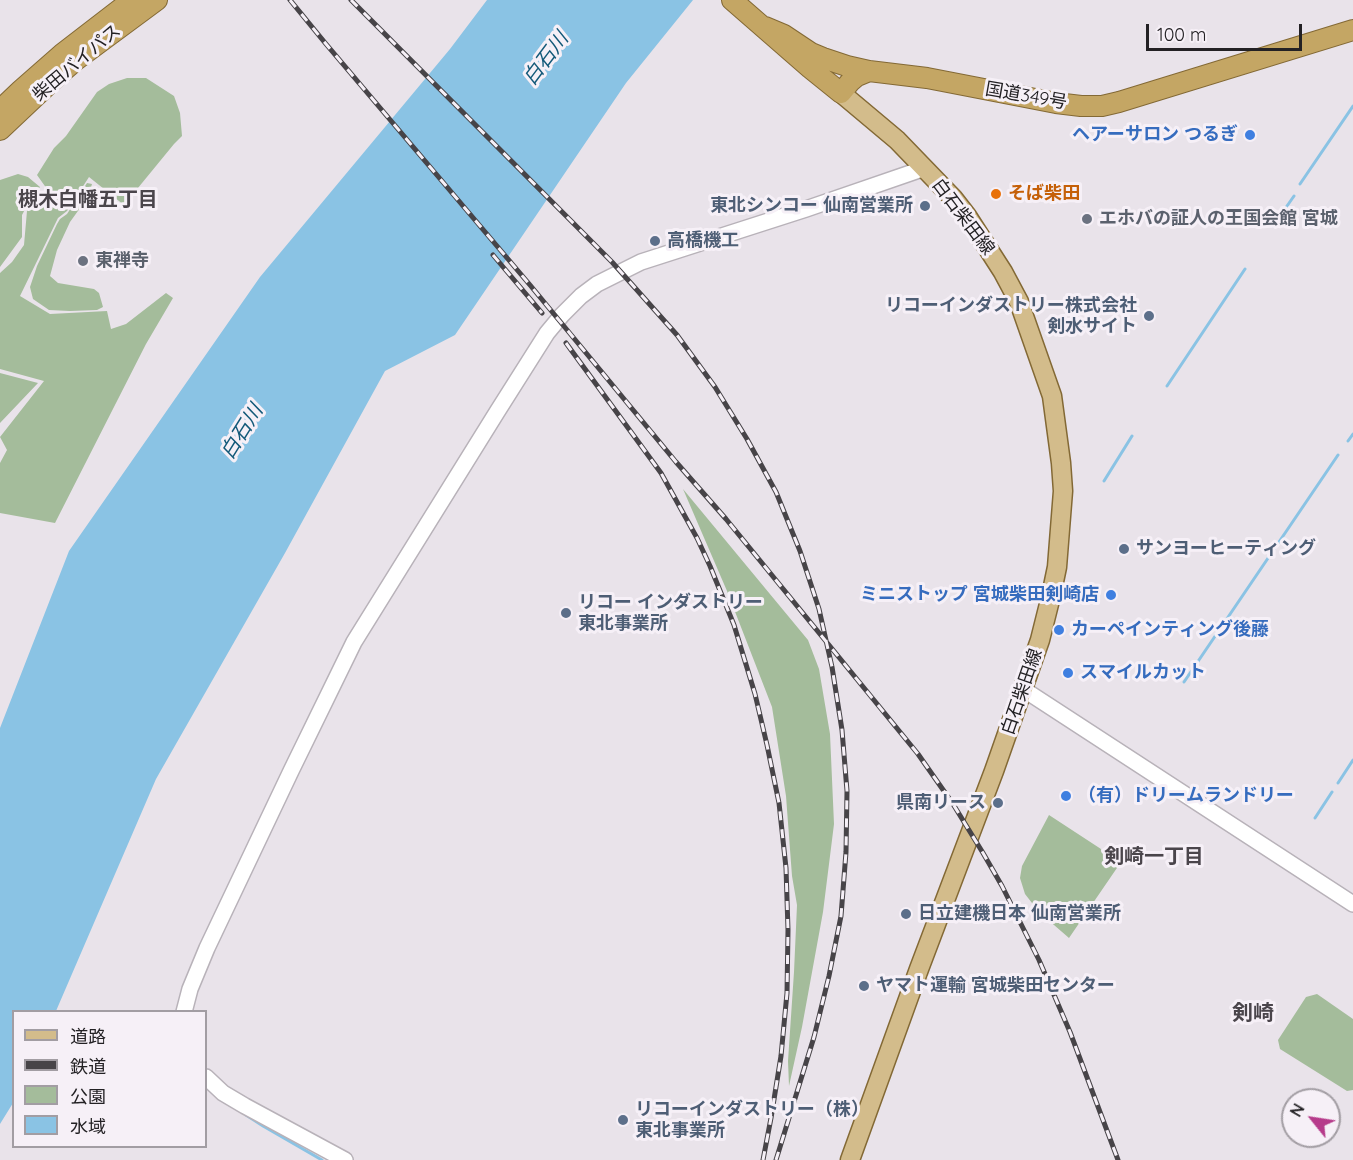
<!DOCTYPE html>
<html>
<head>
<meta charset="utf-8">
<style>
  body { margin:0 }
  #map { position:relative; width:1353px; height:1160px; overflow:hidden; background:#e9e3ea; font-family:Quicksand,"Noto Sans JP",sans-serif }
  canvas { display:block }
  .legend { position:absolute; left:12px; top:1010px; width:195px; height:138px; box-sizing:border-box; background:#f6f0f7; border:2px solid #a29da3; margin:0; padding:8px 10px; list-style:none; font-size:18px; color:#232124 }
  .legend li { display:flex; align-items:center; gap:12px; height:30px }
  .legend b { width:30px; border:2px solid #a29da3 }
  .north { position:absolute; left:1281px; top:1088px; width:60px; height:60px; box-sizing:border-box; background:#f6f0f7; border:2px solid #a29da3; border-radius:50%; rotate:300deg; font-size:16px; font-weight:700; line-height:24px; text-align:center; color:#232124 }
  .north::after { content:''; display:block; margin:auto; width:21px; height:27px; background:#b63b8b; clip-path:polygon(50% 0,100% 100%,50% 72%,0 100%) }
  .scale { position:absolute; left:1146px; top:24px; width:156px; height:27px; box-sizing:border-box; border:3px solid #232124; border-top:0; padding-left:8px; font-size:18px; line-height:21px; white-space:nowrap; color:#232124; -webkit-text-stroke:4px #f6f0f7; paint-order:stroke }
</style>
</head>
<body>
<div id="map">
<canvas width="1353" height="1160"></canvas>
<ul class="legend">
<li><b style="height:8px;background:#d3bc8b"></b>道路</li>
<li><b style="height:8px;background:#474448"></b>鉄道</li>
<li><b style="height:16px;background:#a4bc9b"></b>公園</li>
<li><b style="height:16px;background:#8ac3e4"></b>水域</li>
</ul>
<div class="north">N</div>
<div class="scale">100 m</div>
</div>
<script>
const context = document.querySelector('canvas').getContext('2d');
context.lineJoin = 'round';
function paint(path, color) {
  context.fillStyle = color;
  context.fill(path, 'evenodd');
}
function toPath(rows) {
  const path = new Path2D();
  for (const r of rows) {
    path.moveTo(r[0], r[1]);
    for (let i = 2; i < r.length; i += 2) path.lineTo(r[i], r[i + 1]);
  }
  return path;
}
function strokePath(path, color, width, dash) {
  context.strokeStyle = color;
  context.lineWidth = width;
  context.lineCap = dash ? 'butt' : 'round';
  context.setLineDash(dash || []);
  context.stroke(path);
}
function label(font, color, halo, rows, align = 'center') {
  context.font = font + ' Quicksand,"Noto Sans JP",sans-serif';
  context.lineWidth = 6;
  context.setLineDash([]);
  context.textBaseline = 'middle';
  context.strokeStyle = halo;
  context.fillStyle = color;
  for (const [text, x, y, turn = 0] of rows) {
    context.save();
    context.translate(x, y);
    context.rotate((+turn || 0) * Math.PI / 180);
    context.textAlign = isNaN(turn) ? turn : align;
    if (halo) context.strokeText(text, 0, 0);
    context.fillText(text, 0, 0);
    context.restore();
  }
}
const green = toPath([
  [127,78,146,78,174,96,180,113,182,136,174,144,124,205,89,177,67,211,58,218,20,296,50,314,107,311,111,329,126,324,166,293,173,298,146,344,55,523,0,513,0,463,7,450,0,437,44,381,0,369,0,273,12,262,24,245,27,211,31,202,47,189,37,175,54,148,66,136,97,92,109,84],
  [18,174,28,177,40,187,31,198,22,215,22,237,0,267,0,180],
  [87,183,92,184,88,197,70,222,57,250,50,276,58,283,94,289,99,293,103,307,97,310,70,311,49,310,33,299,30,287,37,266,57,224,60,219,67,214],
  [0,373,38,383,0,423],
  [683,489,808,640,819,669,830,734,834,824,823,912,802,1027,789,1086,788,1061,794,972,797,905,792,876,786,796,772,707,727,591],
  [1049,815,1101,849,1101,851,1119,865,1069,938,1039,912,1025,894,1020,878,1022,866],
  [1317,994,1353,1019,1353,1090,1347,1091,1280,1049,1278,1040,1306,997]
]);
const water = toPath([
  [487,0,693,0,626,83,455,335,385,371,285,553,156,779,56,1011,14,1012,13,1103,0,1124,0,728,69,551,260,277,450,49]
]);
const stream = toPath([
  [1300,184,1353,106],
  [1273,226,1294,196],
  [1167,386,1245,269],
  [1348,441,1353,434],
  [1104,481,1132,436],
  [1184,682,1338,455],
  [1338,783,1353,760],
  [1315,818,1332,792],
  [246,1115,263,1126,322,1160]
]);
const tertiary = toPath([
  [1023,689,1353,904],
  [184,1012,190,989,207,948,291,771,354,642,497,412,547,333,562,315,581,296,597,284,641,262,806,209,925,168],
  [206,1077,223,1093,245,1106,345,1160]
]);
const primary = toPath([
  [841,93,897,140,953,198,967,216,1003,272,1019,302,1052,396,1061,463,1063,491,1057,567,1051,596,1040,640,994,771,919,969,850,1160]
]);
const trunk = toPath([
  [732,0,810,68,841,93,850,82,857,76,869,71],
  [765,27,784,35,811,53,823,58,847,66,869,71,927,78,1056,103,1081,106,1102,106,1119,102,1353,30],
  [0,110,21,90,62,54,132,0],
  [0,130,53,80,76,60,157,0]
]);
const rail = toPath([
  [290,0,326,44,530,285,676,462,726,519,918,754,953,804,983,853,1002,886,1039,960,1070,1032,1118,1160],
  [351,0,612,262,677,335,715,387,747,439,776,492,800,551,819,609,832,667,842,730,847,791,846,852,841,916,829,976,814,1037,776,1160],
  [493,255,542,313],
  [566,343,661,473,697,538,710,566,734,625,755,694,767,745,779,803,786,868,788,930,787,993,781,1056,771,1118,763,1160]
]);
const markers = [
  [1250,135,6,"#3f7fe0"],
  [996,194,6,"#e8710a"],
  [925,206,6,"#5c6f8a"],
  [1087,219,6,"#6b7280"],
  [655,241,6,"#5c6f8a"],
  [83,261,6,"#6b7280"],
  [1149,316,6,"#5c6f8a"],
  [1124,549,6,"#5c6f8a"],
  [1111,595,6,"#3f7fe0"],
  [566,613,6,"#5c6f8a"],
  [1059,630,6,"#3f7fe0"],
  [1068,673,6,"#3f7fe0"],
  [1066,796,6,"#3f7fe0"],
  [998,803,6,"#5c6f8a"],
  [906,914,6,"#5c6f8a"],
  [864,986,6,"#5c6f8a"],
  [623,1120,6,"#5c6f8a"]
];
const streetNames = [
  ["柴田バイパス",77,63,-40],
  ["国道349号",1026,96,10],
  ["白石柴田線",963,217,53],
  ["白石柴田線",1022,692,-71]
];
const shopNames = [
  ["ヘアーサロン つるぎ",1238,135,"right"],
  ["ミニストップ 宮城柴田剣崎店",1099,595,"right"],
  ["カーペインティング後藤",1071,630],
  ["スマイルカット",1080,673],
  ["（有）ドリームランドリー",1078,796]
];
const foodNames = [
  ["そば柴田",1008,194]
];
const serviceNames = [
  ["東北シンコー 仙南営業所",913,206,"right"],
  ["高橋機工",667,241],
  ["リコーインダストリー株式会社",1137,306,"right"],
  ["剣水サイト",1137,327,"right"],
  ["サンヨーヒーティング",1136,549],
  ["リコー インダストリー",578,603],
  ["東北事業所",578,624],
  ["県南リース",986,803,"right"],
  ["日立建機日本 仙南営業所",918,914],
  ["ヤマト運輸 宮城柴田センター",876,986],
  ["リコーインダストリー（株）",635,1110],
  ["東北事業所",635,1131]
];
const worshipNames = [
  ["エホバの証人の王国会館 宮城",1099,219],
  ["東禅寺",95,261]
];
const waterNames = [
  ["白石川",546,59,-53],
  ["白石川",242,432,-58]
];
const neighbourhoodNames = [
  ["槻木白幡五丁目",88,200],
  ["剣崎一丁目",1154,857]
];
const quarterNames = [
  ["剣崎",1253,1014]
];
paint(green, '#a4bc9b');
paint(water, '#8ac3e4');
strokePath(stream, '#8ac3e4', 3);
strokePath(tertiary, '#b8b2b9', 18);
strokePath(primary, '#836935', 21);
strokePath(trunk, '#836935', 22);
strokePath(tertiary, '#fff', 15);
strokePath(primary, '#d3bc8b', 18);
strokePath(trunk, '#c4a664', 20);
strokePath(rail, '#474448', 5);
strokePath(rail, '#f6f0f7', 3, [9]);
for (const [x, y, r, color] of markers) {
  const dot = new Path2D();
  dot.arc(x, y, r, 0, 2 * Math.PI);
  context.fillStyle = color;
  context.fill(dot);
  strokePath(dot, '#f6f0f7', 2);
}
label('18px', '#232124', '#f6f0f7', streetNames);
label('bold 18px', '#366cbe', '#f6f0f7', shopNames, 'left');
label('bold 18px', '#c56008', '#f6f0f7', foodNames, 'left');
label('bold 18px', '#4e5e75', '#f6f0f7', serviceNames, 'left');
label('bold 18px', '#5b616d', '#f6f0f7', worshipNames, 'left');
label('italic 20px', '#135979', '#f6f0f7', waterNames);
label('bold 20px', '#4a454b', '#f6f0f7', neighbourhoodNames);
label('bold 21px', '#4a454b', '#f6f0f7', quarterNames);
</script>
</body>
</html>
